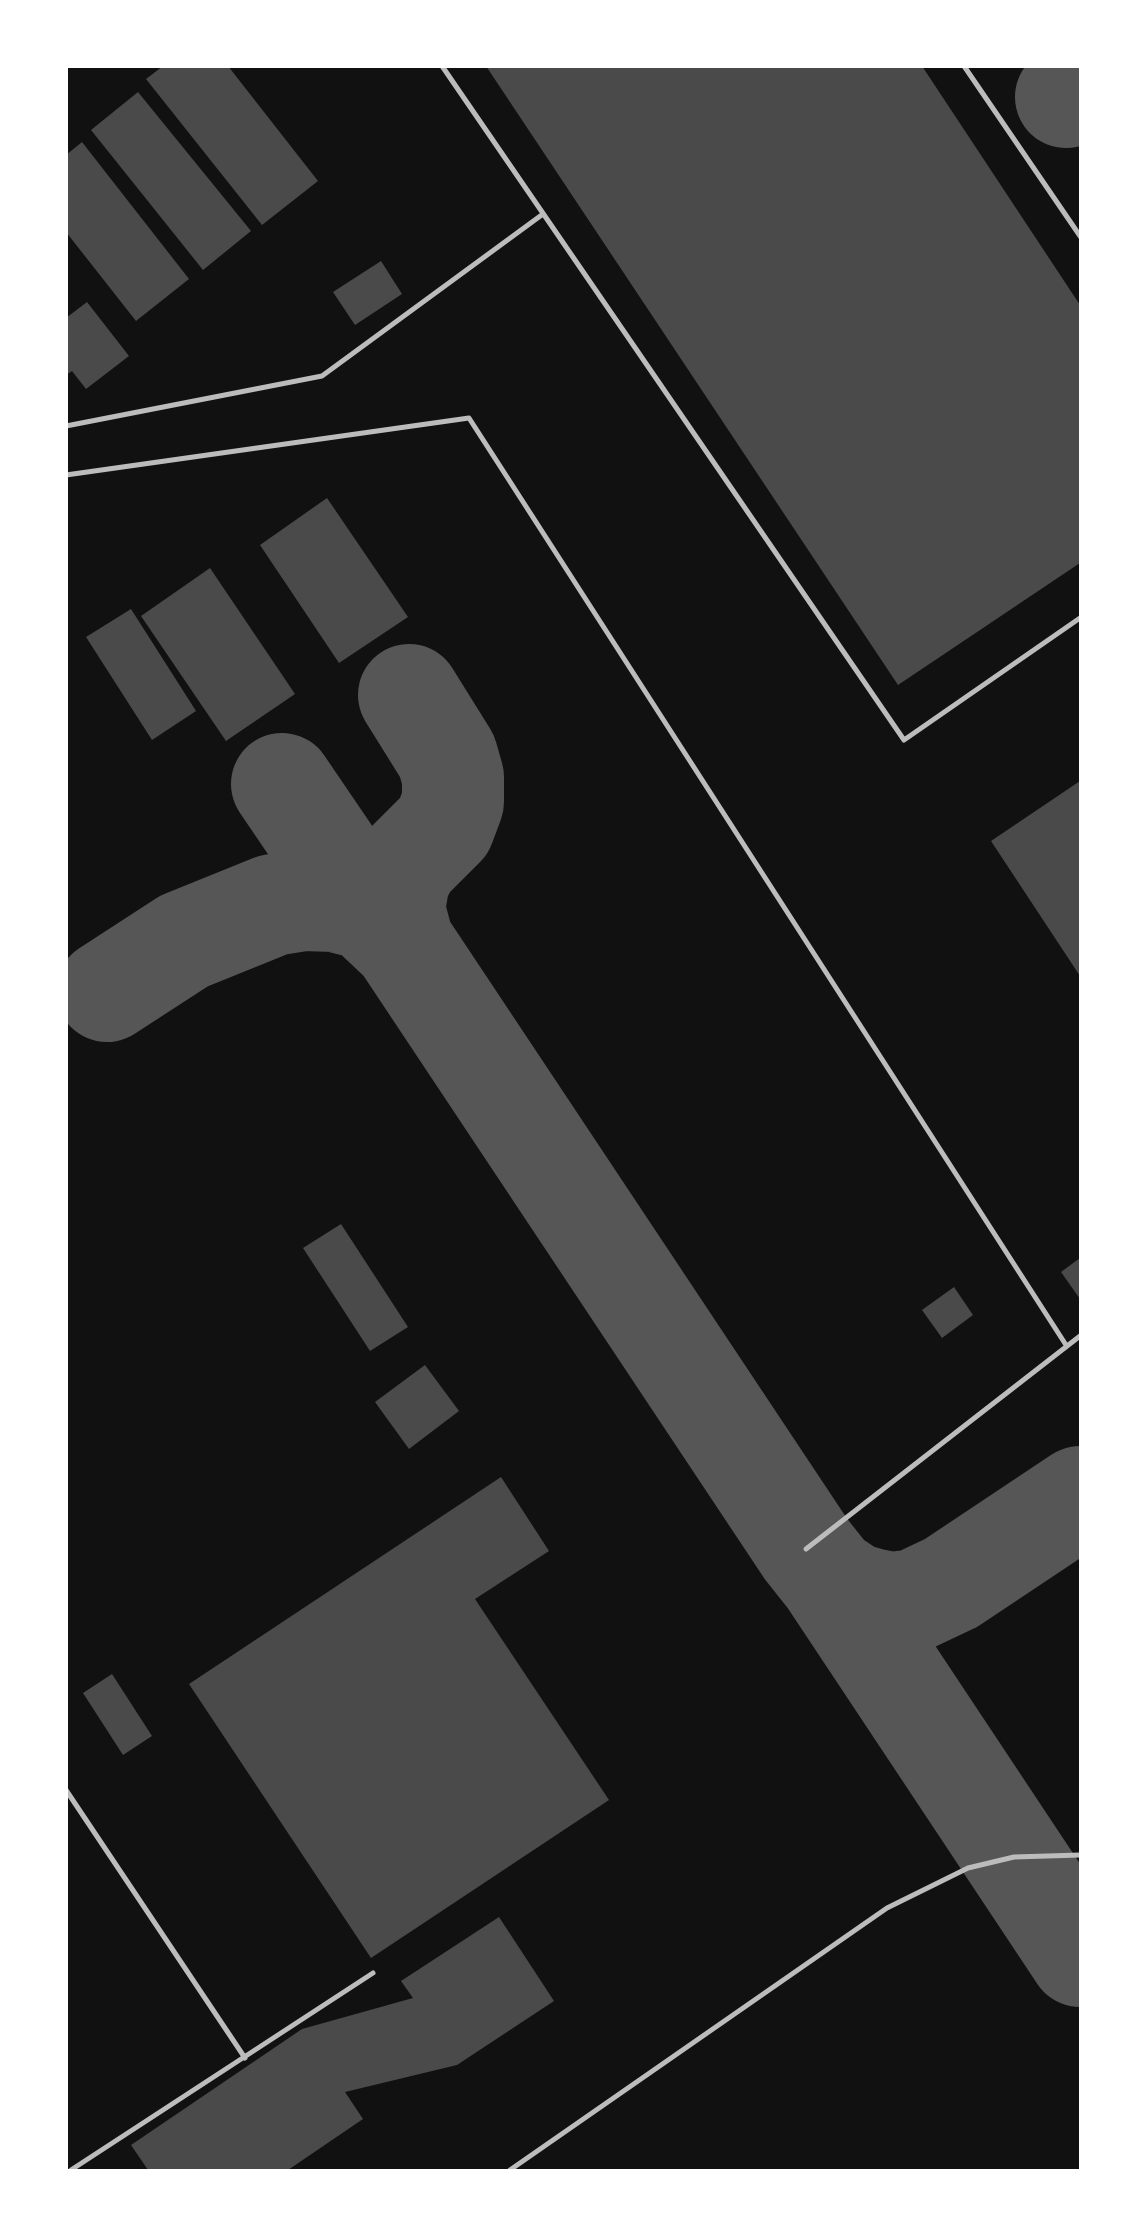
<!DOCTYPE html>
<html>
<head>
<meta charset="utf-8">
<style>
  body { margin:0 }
  #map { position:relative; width:1147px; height:2237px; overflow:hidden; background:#111; font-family:Georgia,serif }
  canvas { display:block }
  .frame { position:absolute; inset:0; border:68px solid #fff; pointer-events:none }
</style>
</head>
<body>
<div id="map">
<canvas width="1147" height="2237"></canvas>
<div class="frame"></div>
</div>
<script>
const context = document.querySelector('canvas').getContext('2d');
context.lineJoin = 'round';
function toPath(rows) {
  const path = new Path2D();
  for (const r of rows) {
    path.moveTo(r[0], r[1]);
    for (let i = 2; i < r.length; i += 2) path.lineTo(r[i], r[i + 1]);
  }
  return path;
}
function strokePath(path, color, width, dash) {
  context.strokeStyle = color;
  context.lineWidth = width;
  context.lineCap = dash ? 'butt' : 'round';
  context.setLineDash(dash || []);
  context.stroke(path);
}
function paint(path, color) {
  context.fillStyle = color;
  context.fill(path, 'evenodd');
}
const taxiway = toPath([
  [1066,97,1080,87],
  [282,784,367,909,403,943,806,1549,829,1578,853,1594,871,1599,891,1603,915,1600,951,1583,1080,1497],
  [403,943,394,909,399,879,409,861,444,826,453,802,453,777,447,756,409,695],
  [107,991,184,941,273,905,304,900,335,901,367,909],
  [829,1578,1080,1956]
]);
const building = toPath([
  [163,66,228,66,318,181,262,225,146,79],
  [486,66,922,66,1080,305,1080,563,898,685],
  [138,92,251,231,203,270,91,130],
  [82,142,189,279,136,321,66,232,66,155],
  [381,261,402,294,355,325,333,292],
  [87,302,129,356,86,389,72,371,66,375,66,318],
  [327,498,408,617,339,663,260,545],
  [210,568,295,694,226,741,141,616],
  [131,609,196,711,152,740,86,637],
  [1080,781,1080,976,991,841],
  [341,1224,408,1327,370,1351,303,1248],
  [1080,1258,1080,1299,1061,1272],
  [954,1287,973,1315,942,1338,922,1310],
  [425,1365,459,1411,409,1449,375,1402],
  [501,1477,549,1551,475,1599,609,1800,371,1958,189,1684],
  [112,1674,152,1736,123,1755,83,1693],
  [499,1917,554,2001,457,2065,345,2092,363,2119,288,2170,148,2170,131,2145,302,2029,413,1998,401,1981]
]);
const service = toPath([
  [442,66,904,740,1080,618],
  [964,66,1080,236],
  [66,426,322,376,543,214],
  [66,475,469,418,1066,1345],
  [806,1549,1080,1336],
  [66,1790,245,2058],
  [71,2170,373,1973],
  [510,2170,887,1908,968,1868,1014,1857,1080,1855]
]);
strokePath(taxiway, '#565656', 102);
paint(building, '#4a4a4a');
strokePath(service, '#bcbcbc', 5);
</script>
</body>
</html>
